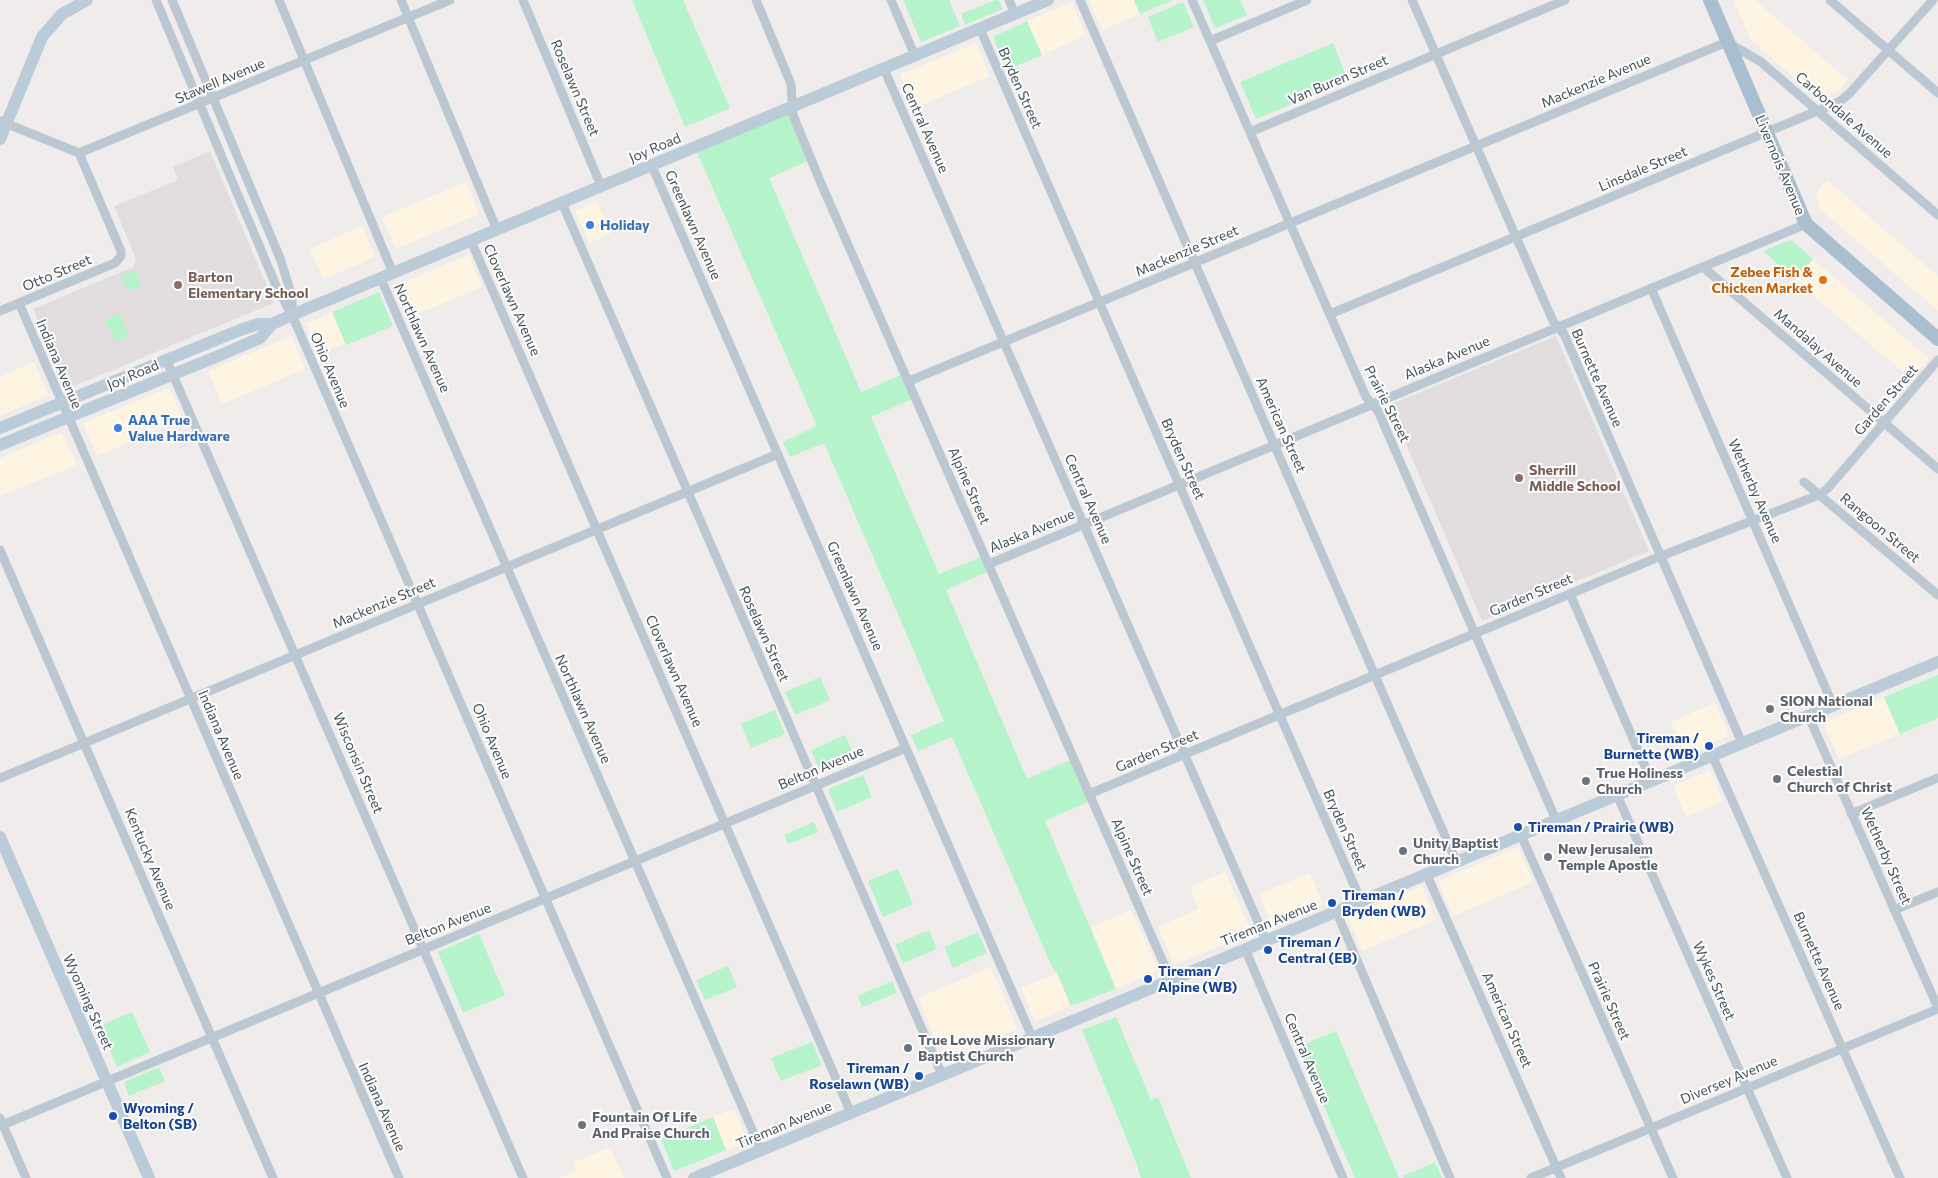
<!DOCTYPE html>
<html>
<head>
<meta charset="utf-8">
<style>
  body { margin:0 }
  canvas { display:block; background:#f0ecec }
</style>
</head>
<body>
<canvas width="1938" height="1178"></canvas>
<script>
const context = document.querySelector('canvas').getContext('2d');
context.lineJoin = 'round';
function paint(path, color) {
  context.fillStyle = color;
  context.fill(path, 'evenodd');
}
function toPath(rows) {
  const path = new Path2D();
  for (const r of rows) {
    path.moveTo(r[0], r[1]);
    for (let i = 2; i < r.length; i += 2) path.lineTo(r[i], r[i + 1]);
  }
  return path;
}
function strokePath(path, color, width, dash) {
  context.strokeStyle = color;
  context.lineWidth = width;
  context.lineCap = dash ? 'butt' : 'round';
  context.setLineDash(dash || []);
  context.stroke(path);
}
function label(font, color, halo, rows, align = 'center') {
  context.font = font + ' Commissioner,sans-serif';
  context.lineWidth = 4;
  context.setLineDash([]);
  context.textBaseline = 'middle';
  context.strokeStyle = halo;
  context.fillStyle = color;
  for (const [text, x, y, turn = 0] of rows) {
    context.save();
    context.translate(x, y);
    context.rotate((+turn || 0) * Math.PI / 180);
    context.textAlign = isNaN(turn) ? turn : align;
    if (halo) context.strokeText(text, 0, 0);
    context.fillText(text, 0, 0);
    context.restore();
  }
}
const commercial = toPath([
  [1089,0,1134,0,1140,14,1102,30],
  [1734,0,1755,0,1848,80,1837,92,1820,100,1750,39],
  [1072,2,1086,35,1042,55,1027,21],
  [976,43,990,76,914,108,900,75],
  [1827,180,1938,276,1938,311,1821,210,1816,193],
  [466,182,479,214,396,249,382,217],
  [597,201,611,233,589,243,575,211],
  [362,226,375,257,323,279,310,249],
  [469,255,482,287,408,318,395,286],
  [1813,259,1929,359,1911,379,1795,280],
  [332,312,346,343,319,355,306,324],
  [291,336,305,369,222,404,208,371],
  [34,362,48,395,0,416,0,377],
  [169,388,183,419,97,456,83,423],
  [60,433,63,435,77,465,0,496,0,458],
  [1884,697,1900,734,1839,759,1823,723],
  [1715,703,1729,735,1685,754,1671,722],
  [1710,770,1723,801,1686,817,1673,786],
  [1518,847,1533,882,1453,916,1438,881],
  [1225,872,1252,933,1174,965,1158,927,1199,909,1190,887],
  [1310,873,1323,904,1272,925,1259,894],
  [1422,886,1436,920,1362,951,1348,918],
  [1131,910,1159,970,1116,989,1091,927],
  [991,967,1017,1029,945,1060,918,998],
  [1057,973,1071,1006,1035,1021,1021,988],
  [734,1109,747,1141,726,1150,713,1117],
  [610,1147,624,1178,559,1178,576,1171,573,1163]
]);
const education = toPath([
  [210,151,274,303,67,389,33,309,133,267,136,259,114,206,178,180,173,167],
  [1556,336,1649,551,1482,621,1389,405]
]);
const green = toPath([
  [632,0,683,0,730,108,685,127],
  [903,0,949,0,960,26,921,42],
  [996,0,999,0,1003,9,965,25,961,14],
  [1134,0,1173,0,1140,14],
  [1203,0,1240,0,1247,15,1215,28],
  [1183,2,1194,27,1158,42,1148,17],
  [1027,21,1042,55,1007,70,993,37],
  [1333,43,1348,80,1256,119,1240,82],
  [790,108,813,159,769,178,861,392,901,375,912,399,871,417,939,574,981,557,987,572,946,590,1027,779,1070,760,1088,802,1045,821,1116,989,1071,1006,1057,973,1052,967,952,737,918,751,911,735,944,721,824,443,790,457,783,442,817,426,695,148],
  [1791,240,1813,259,1795,280,1763,251],
  [135,270,141,286,128,292,121,276],
  [379,292,393,326,346,345,332,312],
  [119,313,130,336,116,342,105,320],
  [1938,675,1938,718,1900,734,1884,697],
  [820,677,830,700,795,715,785,692],
  [775,710,785,734,751,748,741,724],
  [845,735,855,758,820,772,811,750],
  [863,775,872,797,837,812,828,789],
  [814,822,818,832,788,844,784,835],
  [898,869,913,904,883,917,868,881],
  [929,930,937,949,903,963,895,945],
  [978,932,987,953,953,968,944,947],
  [479,934,505,995,463,1013,438,952],
  [728,966,737,987,705,1000,696,980],
  [892,981,897,993,862,1007,858,996],
  [132,1012,150,1052,117,1067,99,1026],
  [1116,1017,1151,1100,1158,1097,1191,1178,1141,1178,1135,1159,1082,1030],
  [1336,1031,1399,1178,1355,1178,1298,1047],
  [812,1042,822,1065,781,1081,771,1058],
  [159,1067,165,1081,129,1096,124,1082],
  [713,1117,726,1150,674,1171,661,1139],
  [1435,1162,1442,1178,1404,1178,1403,1176]
]);
const street = toPath([
  [156,0,277,288,292,315,667,1178],
  [172,0,280,258,292,296,292,314],
  [279,0,393,273],
  [401,0,497,230],
  [523,0,601,186],
  [756,0,791,84,793,115,820,181,1171,980],
  [891,0,915,56],
  [1009,0,1015,14],
  [1080,0,1456,861],
  [1192,0,1366,397,1378,411,1556,820],
  [1412,0,1553,321,1564,334,1742,743],
  [1830,0,1938,93],
  [980,29,1361,901],
  [1210,41,1307,0],
  [884,69,1266,940],
  [0,121,79,153,450,0],
  [1250,132,1565,0],
  [652,166,1032,1037],
  [562,203,942,1075],
  [471,241,851,1113],
  [1703,267,1938,469],
  [381,279,761,1150],
  [1651,288,1833,705],
  [19,303,399,1178],
  [0,311,115,263,121,256,121,251,79,153],
  [1330,314,1839,102,1849,94,1933,0],
  [166,359,523,1178],
  [909,381,1727,42,1761,62,1938,215],
  [1804,482,1938,595],
  [0,550,273,1178],
  [989,564,1806,224],
  [1570,594,1651,780],
  [1808,715,1938,1008],
  [1712,755,1900,1178],
  [0,778,778,454],
  [1089,794,1661,556,1819,495,1828,488,1938,360],
  [1617,795,1787,1178],
  [1851,814,1938,778],
  [1521,835,1673,1178],
  [1426,873,1561,1178],
  [1894,910,1938,892],
  [1336,911,1450,1178],
  [1245,949,1343,1178],
  [0,1118,26,1178],
  [0,1126,906,748],
  [1531,1178,1938,1009]
]);
const secondary = toPath([
  [0,139,42,37,62,14,87,0],
  [0,428,240,330,258,324,272,324],
  [0,445,223,354,260,338,272,324,292,315,1048,0],
  [0,837,149,1178],
  [694,1178,1938,662]
]);
const primary = toPath([
  [1710,0,1806,224,1938,339]
]);
const markers = [
  [590,225,5,"#3f7fe0"],
  [1823,280,5,"#e8710a"],
  [178,285,5,"#8d6e63"],
  [118,428,5,"#3f7fe0"],
  [1519,478,5,"#8d6e63"],
  [1770,709,5,"#6b7280"],
  [1709,746,5,"#1a4fb4"],
  [1777,779,5,"#6b7280"],
  [1586,781,5,"#6b7280"],
  [1518,827,5,"#1a4fb4"],
  [1403,851,5,"#6b7280"],
  [1548,857,5,"#6b7280"],
  [1332,903,5,"#1a4fb4"],
  [1268,950,5,"#1a4fb4"],
  [1148,979,5,"#1a4fb4"],
  [908,1048,5,"#6b7280"],
  [919,1076,5,"#1a4fb4"],
  [113,1116,5,"#1a4fb4"],
  [582,1125,5,"#6b7280"]
];
const streetNames = [
  ["Van Buren Street",1338,80,-23],
  ["Stawell Avenue",220,81,-23],
  ["Mackenzie Avenue",1596,81,-23],
  ["Roselawn Street",575,88,67],
  ["Bryden Street",1020,88,66],
  ["Carbondale Avenue",1844,115,41],
  ["Central Avenue",925,128,66],
  ["Joy Road",655,148,-23],
  ["Livernois Avenue",1780,165,67],
  ["Linsdale Street",1643,169,-23],
  ["Greenlawn Avenue",693,225,66],
  ["Mackenzie Street",1187,251,-23],
  ["Otto Street",57,273,-23],
  ["Cloverlawn Avenue",512,300,66],
  ["Northlawn Avenue",422,338,66],
  ["Mandalay Avenue",1818,348,41],
  ["Alaska Avenue",1447,358,-23],
  ["Indiana Avenue",59,364,67],
  ["Ohio Avenue",330,370,67],
  ["Joy Road",133,375,-23],
  ["Burnette Avenue",1597,378,66],
  ["Garden Street",1886,400,-49],
  ["Prairie Street",1387,404,63],
  ["American Street",1281,425,66],
  ["Bryden Street",1183,459,66],
  ["Alpine Street",969,486,66],
  ["Wetherby Avenue",1755,491,66],
  ["Central Avenue",1088,499,66],
  ["Rangoon Street",1880,528,40],
  ["Alaska Avenue",1032,531,-23],
  ["Garden Street",1531,595,-23],
  ["Greenlawn Avenue",855,596,66],
  ["Mackenzie Street",384,603,-23],
  ["Roselawn Street",764,634,66],
  ["Cloverlawn Avenue",674,671,66],
  ["Northlawn Avenue",583,709,66],
  ["Indiana Avenue",221,735,67],
  ["Ohio Avenue",492,741,67],
  ["Garden Street",1157,751,-23],
  ["Wisconsin Street",358,763,67],
  ["Belton Avenue",821,768,-23],
  ["Bryden Street",1345,830,66],
  ["Wetherby Street",1886,856,66],
  ["Alpine Street",1132,857,66],
  ["Kentucky Avenue",150,859,67],
  ["Tireman Avenue",1269,923,-22],
  ["Belton Avenue",448,924,-22],
  ["Burnette Avenue",1819,961,66],
  ["Wykes Street",1714,981,66],
  ["Prairie Street",1609,1001,66],
  ["Wyoming Street",88,1002,66],
  ["American Street",1507,1020,66],
  ["Central Avenue",1307,1058,67],
  ["Diversey Avenue",1729,1080,-23],
  ["Indiana Avenue",382,1107,66],
  ["Tireman Avenue",784,1125,-23]
];
const shopNames = [
  ["Holiday",600,225],
  ["AAA True",128,420],
  ["Value Hardware",128,436]
];
const foodNames = [
  ["Zebee Fish &",1813,272],
  ["Chicken Market",1813,288]
];
const educationNames = [
  ["Barton",188,277],
  ["Elementary School",188,293],
  ["Sherrill",1529,470],
  ["Middle School",1529,486]
];
const worshipNames = [
  ["SION National",1780,701],
  ["Church",1780,717],
  ["Celestial",1787,771],
  ["Church of Christ",1787,787],
  ["True Holiness",1596,773],
  ["Church",1596,789],
  ["Unity Baptist",1413,843],
  ["Church",1413,859],
  ["New Jerusalem",1558,849],
  ["Temple Apostle",1558,865],
  ["True Love Missionary",918,1040],
  ["Baptist Church",918,1056],
  ["Fountain Of Life",592,1117],
  ["And Praise Church",592,1133]
];
const transitNames = [
  ["Tireman /",1699,738,"right"],
  ["Burnette (WB)",1699,754,"right"],
  ["Tireman / Prairie (WB)",1528,827],
  ["Tireman /",1342,895],
  ["Bryden (WB)",1342,911],
  ["Tireman /",1278,942],
  ["Central (EB)",1278,958],
  ["Tireman /",1158,971],
  ["Alpine (WB)",1158,987],
  ["Tireman /",909,1068,"right"],
  ["Roselawn (WB)",909,1084,"right"],
  ["Wyoming /",123,1108],
  ["Belton (SB)",123,1124]
];
paint(commercial, '#fdf4e2');
paint(education, '#e1ddde');
paint(green, '#b5f3ca');
strokePath(street, '#bbc8d1', 9);
strokePath(secondary, '#bccbd8', 12);
strokePath(primary, '#a9becf', 14);
for (const [x, y, r, color] of markers) {
  const dot = new Path2D();
  dot.arc(x, y, r, 0, 2 * Math.PI);
  context.fillStyle = color;
  context.fill(dot);
  strokePath(dot, '#fff', 2);
}
label('14px', '#43515b', '#fff', streetNames);
label('bold 14px', '#366cbe', '#fff', shopNames, 'left');
label('bold 14px', '#c56008', '#fff', foodNames, 'right');
label('bold 14px', '#785e54', '#fff', educationNames, 'left');
label('bold 14px', '#5b616d', '#fff', worshipNames, 'left');
label('bold 14px', '#164399', '#fff', transitNames, 'left');
</script>
</body>
</html>
